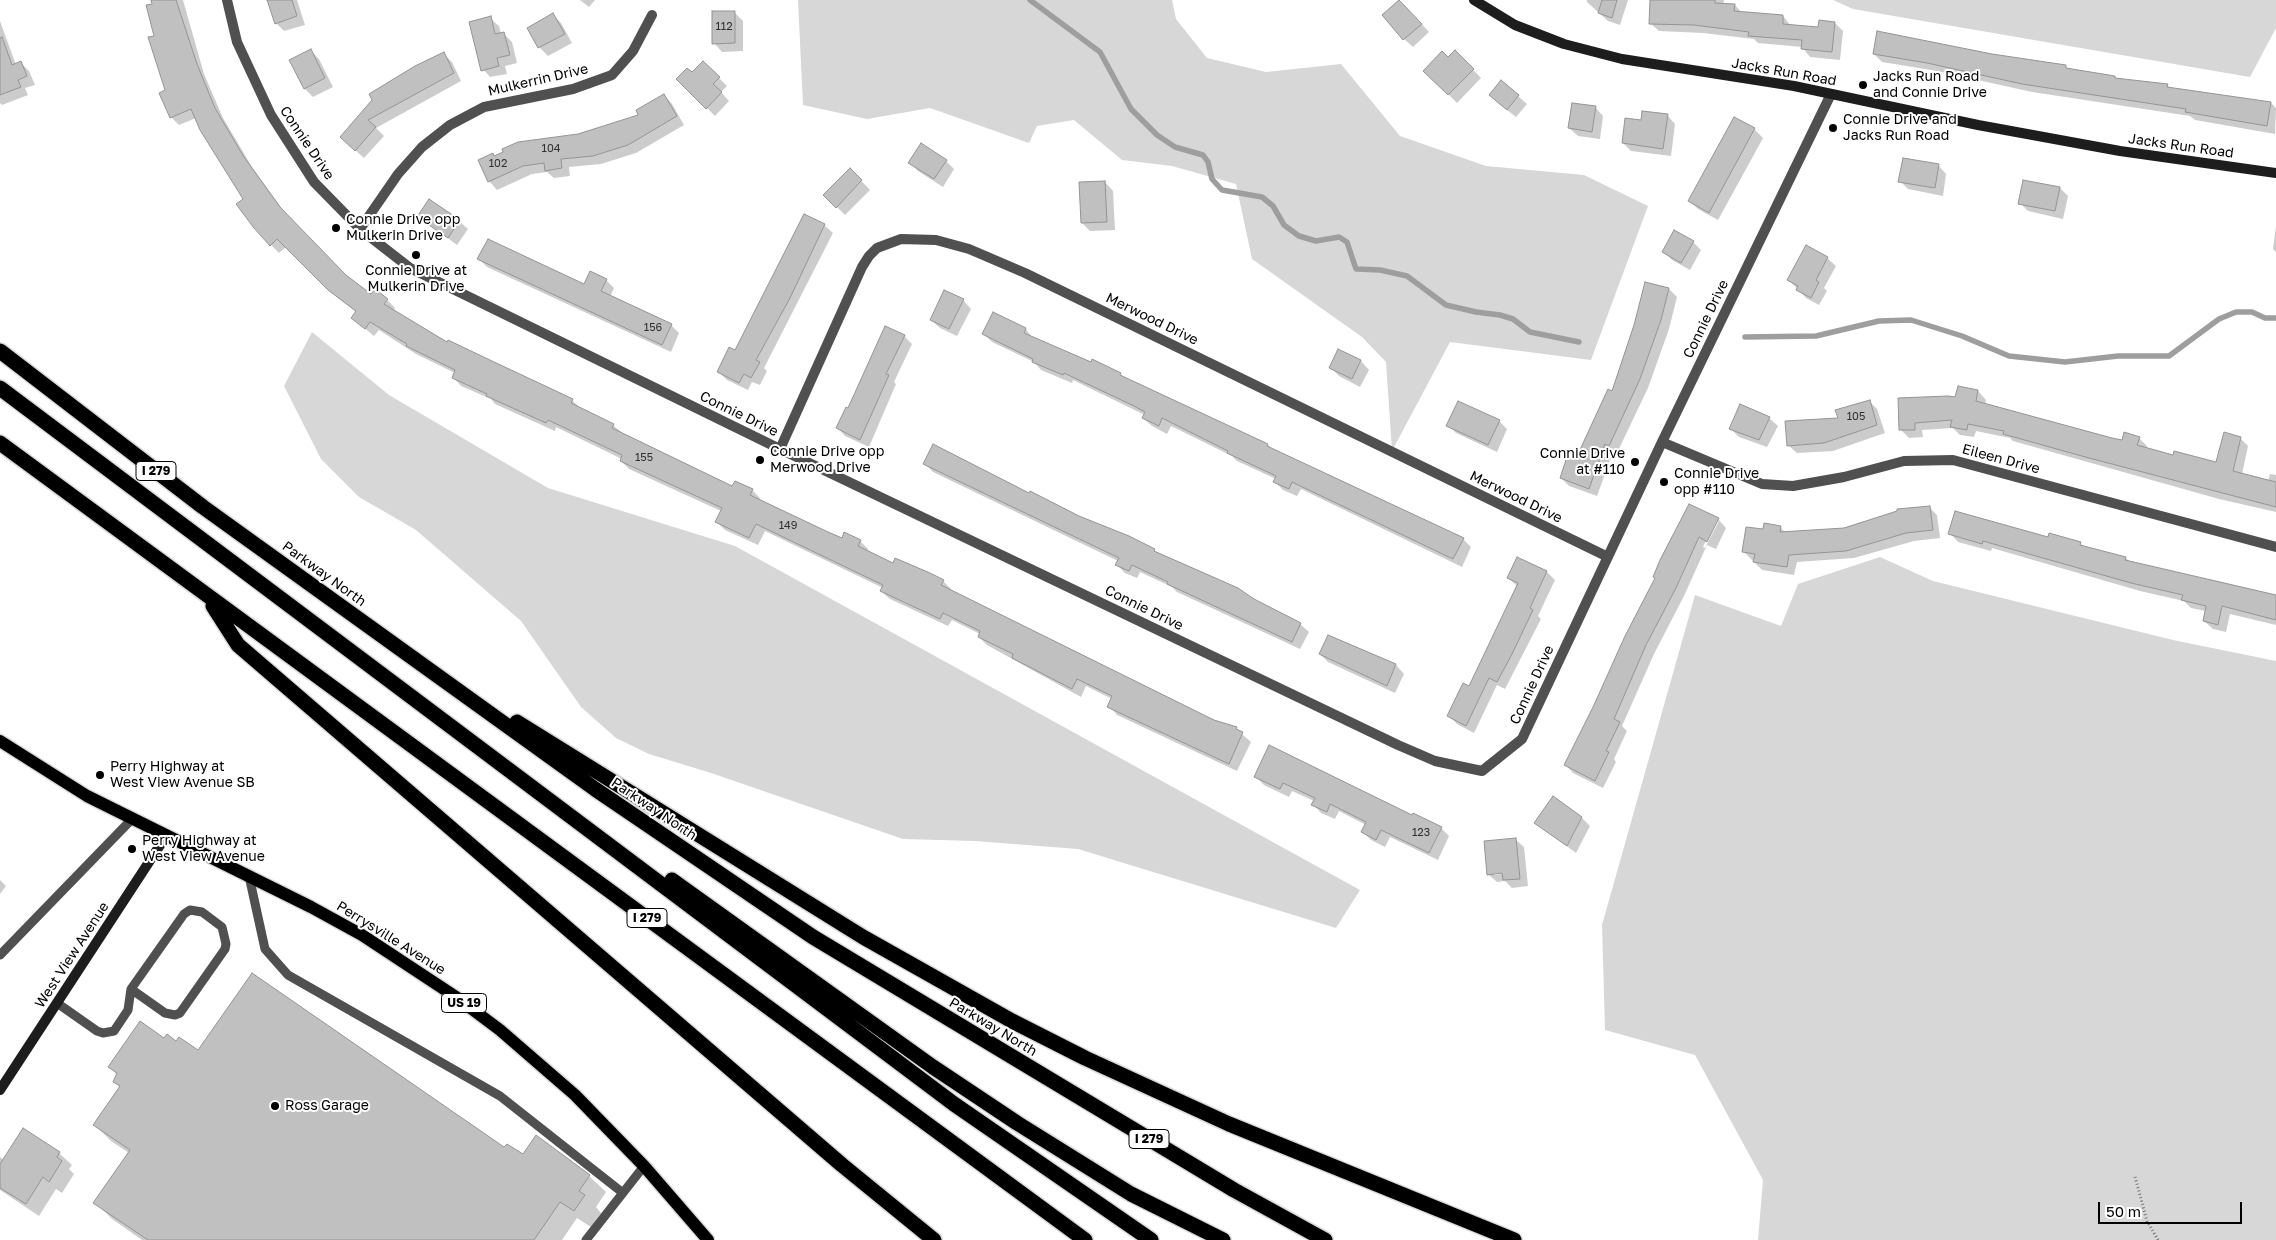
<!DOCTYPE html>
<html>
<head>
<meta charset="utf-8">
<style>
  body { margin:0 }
  #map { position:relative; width:2276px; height:1240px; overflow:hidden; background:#fff; font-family:"Golos Text",sans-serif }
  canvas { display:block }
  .scale { position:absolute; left:2098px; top:1202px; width:144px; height:22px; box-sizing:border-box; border:2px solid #000; border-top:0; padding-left:6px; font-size:15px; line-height:18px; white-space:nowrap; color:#000; -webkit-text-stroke:4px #fff; paint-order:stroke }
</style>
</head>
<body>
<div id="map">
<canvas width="2276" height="1240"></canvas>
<div class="scale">50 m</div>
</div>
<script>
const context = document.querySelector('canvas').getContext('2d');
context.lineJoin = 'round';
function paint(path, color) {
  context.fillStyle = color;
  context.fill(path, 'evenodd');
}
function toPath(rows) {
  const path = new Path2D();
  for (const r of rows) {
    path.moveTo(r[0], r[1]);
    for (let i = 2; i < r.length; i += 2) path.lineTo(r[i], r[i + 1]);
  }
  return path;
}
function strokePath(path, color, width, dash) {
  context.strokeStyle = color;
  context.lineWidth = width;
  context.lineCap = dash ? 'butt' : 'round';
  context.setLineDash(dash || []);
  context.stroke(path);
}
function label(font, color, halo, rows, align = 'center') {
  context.font = font + ' "Golos Text",sans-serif';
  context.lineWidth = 4;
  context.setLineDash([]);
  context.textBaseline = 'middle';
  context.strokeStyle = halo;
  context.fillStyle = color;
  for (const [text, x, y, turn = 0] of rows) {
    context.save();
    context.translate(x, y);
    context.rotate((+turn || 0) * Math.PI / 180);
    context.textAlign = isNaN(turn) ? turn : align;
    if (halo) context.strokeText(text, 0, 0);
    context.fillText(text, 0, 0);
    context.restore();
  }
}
const green = toPath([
  [798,0,1172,0,1176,19,1207,58,1266,72,1341,64,1400,136,1486,166,1584,175,1648,206,1591,360,1450,342,1392,451,1386,362,1362,337,1252,259,1236,184,1172,166,1122,160,1074,120,1037,126,1029,143,930,108,867,119,803,105],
  [1833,0,2276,0,2276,28,2250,77,1853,9],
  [312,332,389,395,548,488,735,546,1360,890,1336,928,1078,849,975,841,903,839,711,773,649,754,616,738,581,707,521,621,416,530,359,497,321,459,284,386],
  [1880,557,1933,581,2173,640,2276,661,2276,1240,1758,1240,1763,1180,1695,1055,1605,1030,1602,925,1695,595,1781,626,1798,584]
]);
const shadow = toPath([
  [153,0,183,0,204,74,223,118,252,167,288,217,345,276,372,295,387,300,395,308,393,311,447,344,572,400,580,408,613,425,622,433,733,488,752,490,760,498,759,500,842,540,860,541,868,549,867,552,893,565,943,581,951,589,950,591,1214,721,1236,729,1251,742,1237,771,1117,715,1109,706,1112,699,1086,686,1081,697,987,645,979,637,980,634,952,620,948,626,890,599,881,591,883,588,765,531,758,545,725,530,716,521,721,511,629,469,621,461,622,459,556,427,555,431,495,404,491,399,461,386,453,377,455,373,416,354,379,330,374,336,352,318,356,312,338,298,286,247,279,253,271,245,196,118,179,125,171,117,155,36],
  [268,0,297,0,305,25,284,31,276,23],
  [580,0,595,0,589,7],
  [1587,0,1628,0,1620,25,1608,21,1587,2],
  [1698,0,1724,0,1723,5,1735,5,1742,13,1783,16,1791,26,1819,29,1835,23,1843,31,1840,60,1810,57,1802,47,1758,43,1754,39,1703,33,1659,31,1650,23],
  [1400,1,1429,32,1413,47,1404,39],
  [734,12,743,21,743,51,722,52,714,43],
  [553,15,561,23,572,43,548,56,540,48,529,28],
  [490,18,499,26,501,34,504,34,512,42,517,63,505,66,507,74,490,77,482,68],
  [0,21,16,65,21,63,29,71,35,85,25,88,28,95,2,105,0,103],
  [311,51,319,59,333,87,313,97,305,89],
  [1455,51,1481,78,1457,103,1425,71,1448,58],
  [444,54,452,62,461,81,376,128,384,136,364,158,349,145,374,100],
  [1874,54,1992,55,2065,67,2068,69,2115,77,2117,80,2167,85,2171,89,2271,103,2276,108,2275,134,2195,120,2190,116,2032,92,1937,71,1882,62],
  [703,62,727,86,721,92,729,101,715,116,678,79,692,74],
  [664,95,672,104,684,125,636,153,601,164,569,167,570,176,554,178,547,172,532,174,497,190,489,181,493,155,495,157,579,136,640,116],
  [1518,96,1527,104,1516,117,1498,103],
  [1595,107,1603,116,1600,139,1578,136,1569,128],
  [1667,115,1675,124,1671,156,1631,151,1623,143],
  [1735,119,1754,129,1763,138,1718,220,1698,209,1690,201],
  [946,161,954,169,943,187,918,171,910,162],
  [1938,165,1946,174,1943,196,1908,189,1900,181],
  [850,169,870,190,845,215,825,195],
  [2024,181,2060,188,2068,196,2063,219,2028,211,2020,203],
  [1105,182,1113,191,1115,230,1090,231,1082,223],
  [419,217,459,221,468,229,457,245],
  [824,225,833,233,764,368,767,371,760,385,752,382,748,390,727,380,718,371,736,351],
  [2276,226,2276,252,2273,249],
  [1693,242,1701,250,1690,270,1672,260,1664,252],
  [1827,258,1836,266,1824,288,1827,291,1819,305,1806,298,1789,280],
  [479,259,584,286,606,280,614,288,610,297,671,325,679,333,671,352,487,267],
  [1669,289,1677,297,1669,329,1648,388,1617,453,1613,452,1597,496,1569,486,1561,478,1579,455],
  [963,300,971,309,957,336,940,328,931,320],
  [994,314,1026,329,1033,339,1120,374,1125,379,1268,445,1274,451,1463,539,1471,547,1462,567,1301,489,1297,496,1283,490,1274,481,1276,479,1237,461,1232,456,1171,426,1167,434,1152,426,1143,418,1145,415,1073,380,1072,383,1041,370,1034,362,992,342,984,334],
  [904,336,912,344,894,382,896,384,869,447,845,436,837,427],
  [1339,351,1361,361,1369,370,1360,387,1339,376,1331,368],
  [1978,391,1986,400,1985,404,2123,442,2139,438,2147,446,2146,449,2174,456,2217,464,2240,438,2248,446,2242,474,2268,481,2270,474,2276,475,2276,512,2219,499,2013,441,2010,438,1976,431,1974,437,1960,435,1953,428,1922,430,1923,437,1909,438,1901,430,1956,399],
  [1869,401,1877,409,1885,433,1833,451,1797,453,1788,445],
  [1769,418,1778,426,1767,447,1739,437,1730,428],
  [1499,421,1507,429,1497,452,1456,433,1448,425],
  [925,464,1030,495,1154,550,1159,555,1300,624,1309,632,1300,649,1177,592,1172,587,1140,572,1137,578,1125,573,1117,565,1118,561,933,472],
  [1690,505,1718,519,1726,528,1716,549,1707,545,1684,596,1654,654,1622,726,1627,731,1614,759,1616,762,1603,788,1573,773,1565,764,1595,706,1626,637,1656,579,1654,577,1661,561],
  [1716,521,1719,521,1705,548,1703,547],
  [1929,507,1937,515,1940,538,1914,541,1854,558,1797,562,1794,575,1762,570,1744,552,1764,531,1780,527,1786,533,1844,529],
  [1950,533,2049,538,2080,543,2084,547,2126,558,2131,563,2276,595,2276,625,2230,614,2226,632,2213,629,2204,621,2206,611,2191,608,2184,601,2140,591,1992,548,1991,551,1958,542],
  [1547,572,1555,580,1538,616,1541,619,1505,689,1497,685,1474,733,1457,724,1449,716,1469,688,1517,586,1508,578],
  [1328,636,1396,665,1404,674,1395,693,1328,662,1320,654],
  [1270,747,1412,817,1441,828,1449,836,1438,860,1390,837,1385,847,1371,840,1363,832,1366,825,1339,811,1335,819,1321,813,1313,804,1314,801,1292,791,1289,797,1264,785,1256,777],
  [1582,818,1590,826,1576,853,1536,823],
  [1515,839,1524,847,1528,886,1512,888,1505,881,1497,882,1488,874],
  [1508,871,1508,873,1494,875,1494,873],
  [0,880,6,886,0,894],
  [164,1040,589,1176,606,1192,596,1207,601,1213,591,1227,577,1218,562,1240,142,1240,112,1219,95,1202,129,1153,111,1141,95,1125,120,1087,115,1082,117,1075,110,1067],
  [59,1153,72,1165,69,1169,74,1174,62,1193,56,1189,39,1216,0,1190,0,1157,4,1160]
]);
const stream = toPath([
  [1030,0,1100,52,1131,109,1157,135,1175,147,1203,155,1208,162,1212,179,1222,190,1262,197,1273,206,1284,225,1299,236,1316,241,1339,237,1347,242,1356,269,1380,270,1407,276,1446,305,1476,312,1500,315,1513,319,1530,332,1579,342],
  [1745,337,1816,336,1879,321,1911,320,1962,336,2009,356,2065,362,2118,356,2169,356,2219,319,2236,312,2252,312,2265,318,2276,318]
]);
const building = toPath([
  [151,0,176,0,197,64,215,108,244,157,280,207,346,275,371,294,375,289,388,299,384,304,447,342,448,340,492,361,573,399,571,403,614,424,612,428,732,486,735,481,753,489,750,495,828,532,842,538,844,532,861,540,858,546,893,563,895,558,930,573,944,580,941,585,1214,720,1237,727,1236,729,1243,732,1229,764,1107,707,1112,696,1077,679,1072,689,1012,658,1013,654,978,637,980,631,943,613,940,619,880,591,883,585,756,524,749,538,715,522,722,508,620,461,622,455,548,420,546,423,486,396,487,394,452,378,455,370,406,346,407,344,370,322,365,329,351,318,356,311,328,290,277,239,270,246,254,228,236,204,243,199,200,130,191,109,170,118,159,93,165,90,148,37,154,36,146,5,152,4,151,0],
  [267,0,292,0,297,16,275,24,267,0],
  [1399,0,1422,24,1403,40,1382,15,1399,0],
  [1602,0,1617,0,1612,18,1598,13,1602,0],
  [1650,0,1715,0,1715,3,1735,4,1734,11,1783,15,1783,24,1818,27,1819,20,1835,22,1832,52,1801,49,1802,40,1748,36,1749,32,1694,25,1649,24,1650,0],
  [712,11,735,11,735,43,712,44,712,11],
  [553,13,565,34,538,48,527,28,553,13],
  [491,16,495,34,504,32,510,55,497,58,499,66,481,71,469,22,491,16],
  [1877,31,1992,54,2066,65,2066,68,2115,76,2115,78,2168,84,2167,87,2271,102,2267,126,2185,112,2186,109,2022,84,1927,63,1873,54,1877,31],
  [2,37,12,65,21,61,27,76,18,80,21,87,0,95,0,38,2,37],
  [311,49,325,78,304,89,289,60,311,49],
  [1455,50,1474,69,1448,95,1423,71,1442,51,1448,57,1455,50],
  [444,52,454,73,368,120,376,127,355,151,340,137,372,100,369,94,415,66,444,52],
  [703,61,720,77,713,84,722,92,706,109,676,79,687,68,692,72,703,61],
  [1501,80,1519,95,1507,110,1489,95,1501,80],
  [664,94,677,116,628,145,593,156,561,159,562,168,545,171,544,163,523,166,488,182,478,160,493,153,494,156,503,152,502,149,518,142,578,134,638,115,636,110,664,94],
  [1572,103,1596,106,1592,132,1568,128,1572,103],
  [1642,111,1668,114,1663,149,1622,143,1625,118,1641,120,1642,111],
  [1734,117,1755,128,1709,213,1688,201,1734,117],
  [921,143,947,160,934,179,908,163,921,143],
  [1903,158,1939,164,1935,188,1898,182,1903,158],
  [850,168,862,180,836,208,823,195,850,168],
  [2023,180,2060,187,2055,211,2018,204,2023,180],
  [1105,181,1107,222,1081,223,1079,182,1105,181],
  [429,199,460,220,448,238,417,217,429,199],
  [804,214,825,224,790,298,756,360,760,362,751,378,744,374,739,383,717,372,729,347,735,350,804,214],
  [1674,230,1694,241,1681,263,1662,252,1674,230],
  [488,239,584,284,590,271,607,279,601,291,672,324,662,345,477,259,488,239],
  [1806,245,1828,257,1816,280,1819,282,1811,298,1796,290,1798,286,1787,280,1806,245],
  [1645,282,1669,288,1661,320,1640,379,1609,446,1605,444,1589,489,1560,478,1569,451,1578,454,1608,389,1612,391,1634,325,1645,282],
  [944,290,964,299,949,329,930,320,944,290],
  [993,312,1026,328,1024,333,1091,362,1092,359,1121,373,1120,375,1268,444,1267,446,1464,538,1453,559,1292,482,1289,489,1273,482,1276,476,1227,453,1228,451,1162,418,1159,426,1142,418,1145,412,1132,405,1064,373,1063,375,1032,362,1033,359,982,334,993,312],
  [885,326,905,335,886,374,889,375,860,440,836,428,846,407,848,408,885,326],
  [1338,349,1361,360,1352,379,1329,368,1338,349],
  [1958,386,1978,390,1976,401,2112,438,2122,440,2124,432,2140,437,2137,445,2173,455,2174,451,2216,462,2224,432,2241,437,2233,471,2276,482,2276,507,2089,458,2003,434,2004,431,1968,424,1967,430,1950,427,1952,420,1915,423,1915,430,1899,430,1898,398,1948,396,1955,397,1958,386],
  [1870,400,1877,425,1824,443,1787,446,1785,421,1838,418,1835,410,1870,400],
  [1458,401,1500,420,1488,445,1446,426,1458,401],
  [1740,404,1770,417,1759,440,1729,429,1740,404],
  [933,444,1029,493,1030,491,1079,516,1129,536,1155,549,1154,551,1238,588,1254,599,1301,623,1292,642,1167,584,1168,582,1132,565,1129,571,1115,565,1119,558,923,464,933,444],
  [1689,504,1719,518,1707,542,1699,537,1676,588,1646,645,1614,719,1620,722,1606,751,1609,752,1595,781,1564,765,1594,705,1625,636,1655,578,1653,577,1660,560,1689,504],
  [1930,506,1933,530,1906,533,1846,551,1789,555,1787,567,1753,562,1755,554,1742,552,1746,527,1763,529,1764,523,1781,526,1780,532,1844,528,1897,511,1897,509,1930,506],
  [1955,511,2048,537,2049,533,2081,542,2080,545,2126,557,2125,560,2276,595,2276,620,2222,606,2218,625,2203,621,2206,606,2181,600,2183,595,2131,583,1983,541,1982,544,1948,534,1955,511],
  [1517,557,1547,571,1530,608,1533,610,1512,654,1497,682,1489,678,1466,726,1447,716,1463,683,1469,686,1518,583,1507,578,1517,557],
  [1328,635,1396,664,1387,686,1319,654,1328,635],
  [1269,745,1412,815,1413,813,1442,827,1429,853,1381,830,1376,840,1361,832,1366,822,1330,804,1327,812,1311,805,1315,798,1283,783,1280,789,1254,777,1269,745],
  [1553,796,1582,817,1567,846,1534,823,1553,796],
  [1516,838,1520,879,1503,880,1502,873,1487,875,1484,841,1516,838],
  [252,973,504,1147,507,1144,523,1154,536,1135,590,1175,579,1191,585,1195,574,1211,560,1202,534,1240,148,1240,93,1203,130,1150,93,1125,120,1086,113,1082,117,1073,108,1067,140,1021,164,1038,167,1034,176,1041,179,1037,198,1050,252,973],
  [23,1128,60,1152,57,1157,62,1161,49,1182,43,1177,26,1204,0,1188,0,1164,23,1128]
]);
const path = toPath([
  [2135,1177,2147,1221,2158,1240]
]);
const lane = toPath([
  [249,876,265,949,288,975,500,1096,623,1193],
  [0,955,132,819],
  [57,1003,97,1031,103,1033,114,1031,128,1010,131,989,184,914,190,910,202,912,222,927,226,944,225,949,180,1013,175,1015,165,1013,131,989],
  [586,1240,644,1166]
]);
const street = toPath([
  [227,0,237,42,271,115,314,182,360,229,410,268,780,449,1398,745,1435,761,1482,771,1522,739,1662,442,1831,94],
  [360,229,398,174,422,147,450,125,484,107,573,89,612,75,633,51,652,15],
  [1662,442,1762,484,1793,486,1844,477,1904,461,1953,460,2276,547],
  [780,449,862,267,869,256,877,248,901,239,936,240,969,249,1025,273,1608,557]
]);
const secondary = toPath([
  [1474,0,1515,25,1564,44,1622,59,1794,86,1978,125,2120,151,2276,173],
  [0,1090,166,836]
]);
const primary = toPath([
  [0,741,87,796,311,907,362,935,456,997,500,1030,575,1095,644,1166,708,1240]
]);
const highway = toPath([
  [0,351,203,507,595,789,813,937,1234,1190,1325,1240],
  [0,388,954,1104,1151,1240],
  [0,443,1085,1240],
  [213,606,238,645,842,1165,934,1240],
  [517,722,863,937,1012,1021,1085,1058,1229,1124,1514,1240],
  [672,880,933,1067,1017,1123,1131,1194,1223,1240]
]);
const markers = [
  [1863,85,5,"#000"],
  [1833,128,5,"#000"],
  [336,228,5,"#000"],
  [416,255,5,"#000"],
  [760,460,5,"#000"],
  [1635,462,5,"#000"],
  [1664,482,5,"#000"],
  [100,775,5,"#000"],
  [132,849,5,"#000"],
  [275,1106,5,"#000"]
];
const numberNames = [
  ["112",724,27],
  ["104",551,149],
  ["102",498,164],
  ["156",653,328],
  ["105",1856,417],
  ["155",644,458],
  ["149",788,526],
  ["123",1421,833]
];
const shields = [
  [156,471,40],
  [647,918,40],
  [464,1003,45],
  [1149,1139,40]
];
const shieldNames = [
  ["I 279",156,471],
  ["I 279",647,918],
  ["US 19",464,1003],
  ["I 279",1149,1139]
];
const streetNames = [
  ["Jacks Run Road",1784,72,10],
  ["Mulkerrin Drive",538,80,-13],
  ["Connie Drive",307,143,56],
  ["Jacks Run Road",2181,146,8],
  ["Merwood Drive",1152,319,26],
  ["Connie Drive",1706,319,-64],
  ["Connie Drive",739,414,26],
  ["Eileen Drive",2001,459,15],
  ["Merwood Drive",1516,497,26],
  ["Parkway North",324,574,36],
  ["Connie Drive",1144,608,26],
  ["Connie Drive",1532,685,-65],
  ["Parkway North",654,809,34],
  ["Perrysville Avenue",391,938,32],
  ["West View Avenue",72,955,-57],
  ["Parkway North",993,1027,31]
];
const poiNames = [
  ["Jacks Run Road",1873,77],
  ["and Connie Drive",1873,93],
  ["Connie Drive and",1843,120],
  ["Jacks Run Road",1843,136],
  ["Connie Drive opp",346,220],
  ["Mulkerin Drive",346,236],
  ["Connie Drive at",416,271,"center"],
  ["Mulkerin Drive",416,287,"center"],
  ["Connie Drive opp",770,452],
  ["Merwood Drive",770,468],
  ["Connie Drive",1625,454,"right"],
  ["at #110",1625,470,"right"],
  ["Connie Drive",1674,474],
  ["opp #110",1674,490],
  ["Perry Highway at",110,767],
  ["West View Avenue SB",110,783],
  ["Perry Highway at",142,841],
  ["West View Avenue",142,857],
  ["Ross Garage",285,1106]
];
paint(green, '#d7d7d7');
paint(shadow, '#0003');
strokePath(stream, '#9e9e9e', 5.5);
paint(building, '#c0c0c0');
strokePath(building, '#949494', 1);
strokePath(primary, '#dbdbdb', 15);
strokePath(highway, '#dbdbdb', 18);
strokePath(path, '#727272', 3, [1, 2.5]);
strokePath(lane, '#505050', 9);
strokePath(street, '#505050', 10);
strokePath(secondary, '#1d1d1d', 10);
strokePath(primary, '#000', 12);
strokePath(highway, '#000', 15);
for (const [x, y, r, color] of markers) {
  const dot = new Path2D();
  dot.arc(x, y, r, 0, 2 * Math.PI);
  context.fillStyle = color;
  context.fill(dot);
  strokePath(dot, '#fff', 2);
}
label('11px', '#303030', null, numberNames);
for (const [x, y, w] of shields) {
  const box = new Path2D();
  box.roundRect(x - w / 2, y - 9.5, w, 19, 4);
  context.fillStyle = '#fff';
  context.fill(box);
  strokePath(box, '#000', 1);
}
label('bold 12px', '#000', null, shieldNames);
label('14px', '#000', '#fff', streetNames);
label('14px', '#000', '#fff', poiNames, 'left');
</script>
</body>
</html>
